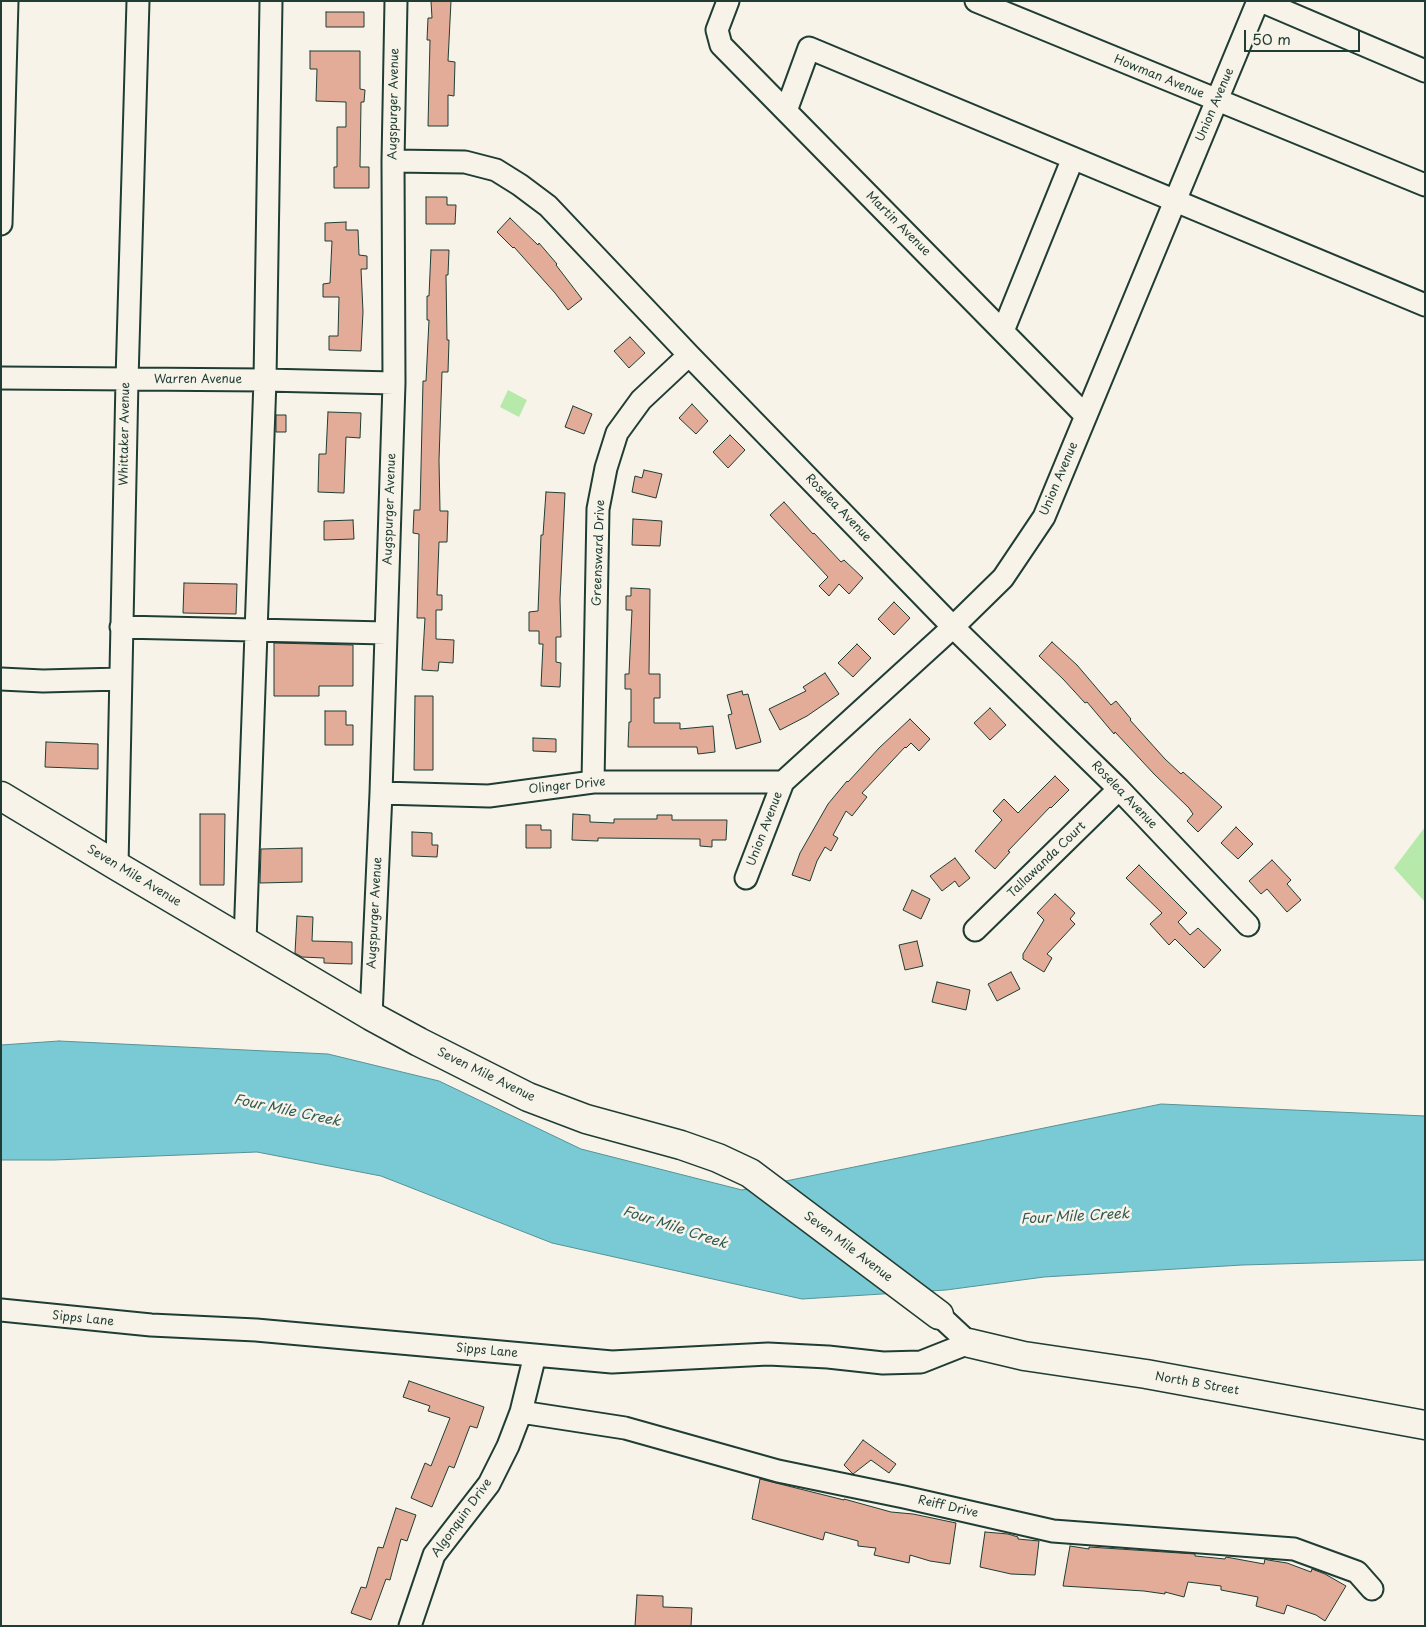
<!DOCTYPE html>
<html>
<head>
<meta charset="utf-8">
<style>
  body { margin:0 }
  #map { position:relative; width:1426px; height:1627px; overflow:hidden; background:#f7f3e8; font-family:"Playpen Sans",sans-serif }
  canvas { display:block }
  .frame { position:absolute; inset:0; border:2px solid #1f3d34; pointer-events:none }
  .scale { position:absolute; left:1244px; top:30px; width:116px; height:22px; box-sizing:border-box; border:2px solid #1f3d34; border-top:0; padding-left:6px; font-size:15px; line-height:18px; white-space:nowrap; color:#1f3d34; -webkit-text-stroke:4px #f7f3e8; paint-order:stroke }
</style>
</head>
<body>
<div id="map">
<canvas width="1426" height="1627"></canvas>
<div class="frame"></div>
<div class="scale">50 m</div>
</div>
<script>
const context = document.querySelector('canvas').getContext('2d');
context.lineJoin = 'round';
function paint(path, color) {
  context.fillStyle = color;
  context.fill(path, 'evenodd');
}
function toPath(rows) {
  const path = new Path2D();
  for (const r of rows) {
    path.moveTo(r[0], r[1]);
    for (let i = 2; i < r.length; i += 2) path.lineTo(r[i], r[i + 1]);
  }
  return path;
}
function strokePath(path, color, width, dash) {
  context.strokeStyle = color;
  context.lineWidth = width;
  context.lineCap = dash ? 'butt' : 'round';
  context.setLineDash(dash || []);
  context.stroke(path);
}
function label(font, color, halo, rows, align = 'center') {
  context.font = font + ' "Playpen Sans",sans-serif';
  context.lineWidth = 5;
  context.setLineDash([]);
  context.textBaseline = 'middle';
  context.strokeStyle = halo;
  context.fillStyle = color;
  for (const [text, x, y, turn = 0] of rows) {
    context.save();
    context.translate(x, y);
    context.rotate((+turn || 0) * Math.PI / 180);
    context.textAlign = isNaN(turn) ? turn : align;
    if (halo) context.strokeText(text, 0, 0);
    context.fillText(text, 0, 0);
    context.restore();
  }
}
const green = toPath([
  [508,390,527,400,519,417,500,407],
  [1425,827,1425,902,1394,868]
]);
const water = toPath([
  [59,1041,328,1054,439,1081,581,1149,742,1190,1161,1104,1425,1116,1425,1260,1242,1265,1044,1277,946,1290,802,1299,552,1243,381,1176,257,1152,54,1160,1,1160,1,1045,59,1041]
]);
const building = toPath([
  [431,1,451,1,448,61,455,62,454,96,448,95,448,126,428,126,430,40,427,40,428,18,432,18,431,1],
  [326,12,364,12,364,27,326,27,326,12],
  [310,51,360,51,360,89,365,90,364,102,361,102,360,167,369,167,369,188,334,188,334,167,337,167,337,127,346,127,346,102,316,101,317,69,310,69,310,51],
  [426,197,447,197,447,205,456,205,455,224,426,224,426,197],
  [510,218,538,245,539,243,557,264,556,265,582,299,568,310,555,293,514,247,513,248,497,232,510,218],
  [346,222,346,230,358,230,359,255,367,256,367,269,361,269,363,312,361,351,329,350,329,336,338,336,339,297,323,297,323,284,330,283,332,241,325,241,325,223,346,222],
  [431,250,449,250,448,275,446,275,447,340,449,340,448,372,442,372,439,460,440,511,448,511,447,542,439,542,437,595,442,595,442,610,436,610,436,639,454,640,453,663,439,662,438,671,422,670,425,618,417,618,419,534,413,533,414,510,420,510,423,381,426,381,429,320,427,320,427,296,429,296,431,250],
  [630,337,645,353,629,368,614,351,630,337],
  [692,404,708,421,696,434,679,418,692,404],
  [573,406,592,414,584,434,565,427,573,406],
  [328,412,361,413,360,438,346,437,344,493,318,492,319,454,326,454,328,412],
  [276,415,286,415,286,432,276,432,276,415],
  [730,435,745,450,728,468,713,452,730,435],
  [644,470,662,474,656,498,632,492,635,476,642,478,644,470],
  [546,492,565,493,560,599,561,637,556,637,556,662,561,663,560,687,541,686,543,644,539,644,539,631,529,631,529,612,538,611,541,535,543,535,546,492],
  [784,502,813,534,814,533,841,562,844,560,863,578,849,594,839,584,829,596,819,586,828,577,770,515,784,502],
  [633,519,662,521,660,546,632,545,633,519],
  [353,520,354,539,324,540,324,521,353,520],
  [184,583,237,584,236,614,183,613,184,583],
  [631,588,650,589,649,674,660,674,660,698,654,698,654,723,680,723,680,729,713,726,715,752,698,754,697,747,628,747,629,722,631,722,631,689,625,689,625,674,629,674,632,610,626,610,626,596,631,596,631,588],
  [894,602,910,618,894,635,878,619,894,602],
  [1052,642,1077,665,1111,705,1116,701,1131,719,1130,720,1165,759,1181,774,1183,772,1222,807,1198,832,1187,821,1193,814,1189,808,1154,774,1115,732,1114,734,1087,702,1085,703,1063,679,1039,656,1052,642],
  [274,643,353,645,353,686,319,686,319,696,274,696,274,643],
  [857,644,871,658,853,677,838,663,857,644],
  [825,673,839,694,807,716,780,730,769,709,806,691,803,687,825,673],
  [742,691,743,695,748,694,761,742,736,749,728,715,732,714,727,695,742,691],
  [415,696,433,696,433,770,414,770,415,696],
  [990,708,1006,725,990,740,974,723,990,708],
  [325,711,346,711,346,725,353,725,353,745,325,745,325,711],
  [910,719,930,739,919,751,911,743,906,748,905,747,862,793,867,797,852,816,846,811,833,835,838,838,831,851,825,847,817,861,810,881,792,875,800,853,828,804,847,781,848,782,879,748,910,719],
  [533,738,556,739,556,752,533,751,533,738],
  [46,742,98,744,98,769,45,767,46,742],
  [1055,776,1069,790,1051,808,1050,807,1008,851,1010,852,995,869,975,851,1002,820,993,811,1004,799,1018,813,1055,776],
  [200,814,225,814,224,885,200,885,200,814],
  [573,814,590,815,590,822,614,823,614,819,657,819,657,815,672,815,672,820,727,820,726,840,712,840,712,847,700,846,700,839,598,838,598,841,572,840,573,814],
  [526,825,541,825,541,830,551,830,551,848,526,848,526,825],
  [1236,827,1253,844,1238,859,1221,843,1236,827],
  [412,832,432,833,432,845,438,845,437,857,412,856,412,832],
  [302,848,302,882,260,883,261,849,302,848],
  [955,858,970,878,959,887,955,881,942,891,930,876,955,858],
  [1272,860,1291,880,1287,884,1301,900,1287,912,1267,889,1261,894,1249,881,1272,860],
  [1139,865,1187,913,1178,922,1190,935,1198,928,1221,950,1204,968,1175,939,1169,945,1150,924,1162,913,1126,878,1139,865],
  [912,890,930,899,921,919,903,910,912,890],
  [1055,894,1075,913,1070,919,1075,924,1047,954,1052,958,1044,972,1023,959,1023,954,1044,920,1037,913,1055,894],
  [297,916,313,917,312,941,352,942,352,964,324,963,324,958,302,957,295,953,297,916],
  [917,941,923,966,905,970,899,945,917,941],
  [1011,972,1020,989,997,1001,988,984,1011,972],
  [937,982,970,990,966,1010,932,1002,937,982],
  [409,1381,484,1407,477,1428,470,1426,454,1468,449,1466,432,1507,411,1498,425,1463,431,1466,450,1418,428,1411,430,1406,403,1397,409,1381],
  [863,1440,896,1464,889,1473,871,1460,853,1474,844,1465,863,1440],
  [760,1479,844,1500,844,1499,891,1512,913,1514,956,1523,950,1564,930,1561,910,1555,909,1563,874,1555,876,1548,858,1546,858,1541,825,1532,823,1540,752,1519,760,1479],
  [396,1508,416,1515,407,1541,401,1539,390,1580,386,1579,371,1620,351,1613,361,1587,366,1588,378,1547,383,1548,396,1508],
  [985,1532,1008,1534,1018,1537,1018,1539,1039,1541,1035,1575,1011,1574,980,1567,985,1532],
  [1070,1546,1089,1549,1089,1547,1195,1554,1195,1556,1225,1559,1226,1557,1264,1564,1265,1559,1268,1560,1287,1563,1311,1572,1312,1569,1325,1574,1346,1586,1325,1621,1316,1615,1287,1605,1284,1614,1256,1606,1258,1597,1221,1590,1221,1586,1188,1582,1184,1597,1165,1592,1165,1594,1144,1591,1063,1586,1070,1546],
  [637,1595,663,1596,663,1607,692,1608,691,1626,635,1626,637,1595]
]);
const minor = toPath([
  [728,1,717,30,721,45,1085,415],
  [976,1,1425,185],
  [1261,1,1425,71],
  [786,111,809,48,1425,305],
  [393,161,465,162,496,170,520,185,548,206,689,355,953,627,1119,789,1248,925],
  [1,224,7,1],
  [1003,331,1073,158],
  [1,378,265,380,394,383],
  [121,627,386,633],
  [1,679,43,681,120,679],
  [593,782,598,509,606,468,617,433,641,400,689,355],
  [381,793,489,796,593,782,783,782],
  [117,866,127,380,138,1],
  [746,878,783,782,953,627,1003,578,1044,517,1258,1],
  [975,930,1119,789],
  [245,941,265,380,271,1],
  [371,1016,381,793,394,383,393,161,396,1],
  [1,1310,151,1325,256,1330,612,1362,768,1354,828,1357,883,1363,921,1362,969,1343,939,1315],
  [521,1412,625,1428,778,1471,904,1497,1053,1531,1294,1549,1357,1572,1372,1589],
  [410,1626,434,1555,489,1484,508,1446,521,1412,535,1355]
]);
const major = toPath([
  [1,796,117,866,371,1016,419,1042,528,1097,586,1119,681,1145,718,1158,750,1173,939,1315],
  [969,1343,1024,1356,1146,1374,1425,1425]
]);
const streetNames = [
  ["Howman Avenue",1159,77,22],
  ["Augspurger Avenue",394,104,-89],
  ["Union Avenue",1215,105,-67],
  ["Martin Avenue",898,224,45],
  ["Warren Avenue",198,380],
  ["Whittaker Avenue",125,434,-89],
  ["Union Avenue",1059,479,-67],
  ["Roselea Avenue",838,508,46],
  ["Augspurger Avenue",390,509,-88],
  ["Greensward Drive",599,553,-88],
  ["Olinger Drive",567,786,-6],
  ["Roselea Avenue",1124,795,46],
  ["Union Avenue",765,829,-69],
  ["Tallawanda Court",1047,860,-44],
  ["Seven Mile Avenue",134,876,31],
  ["Augspurger Avenue",375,913,-87],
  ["Seven Mile Avenue",486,1075,26],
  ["Seven Mile Avenue",848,1247,37],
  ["Sipps Lane",83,1319,6],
  ["Sipps Lane",487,1351,5],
  ["North B Street",1197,1384,10],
  ["Reiff Drive",948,1507,13],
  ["Algonquin Drive",462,1518,-54]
];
const waterNames = [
  ["Four Mile Creek",287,1111,12],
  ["Four Mile Creek",1075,1217,-3],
  ["Four Mile Creek",675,1228,18]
];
paint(green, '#b6e9aa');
paint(water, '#7acad5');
strokePath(water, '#569295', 1);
paint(building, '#e2ac98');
strokePath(building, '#1f3d34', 1);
strokePath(minor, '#1f3d34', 25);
strokePath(major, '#1f3d34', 31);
strokePath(minor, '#f7f3e8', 21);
strokePath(major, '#f7f3e8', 28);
label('12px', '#1f3d34', '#f7f3e8', streetNames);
label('italic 14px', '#315954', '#f7f3e8', waterNames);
</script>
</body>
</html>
